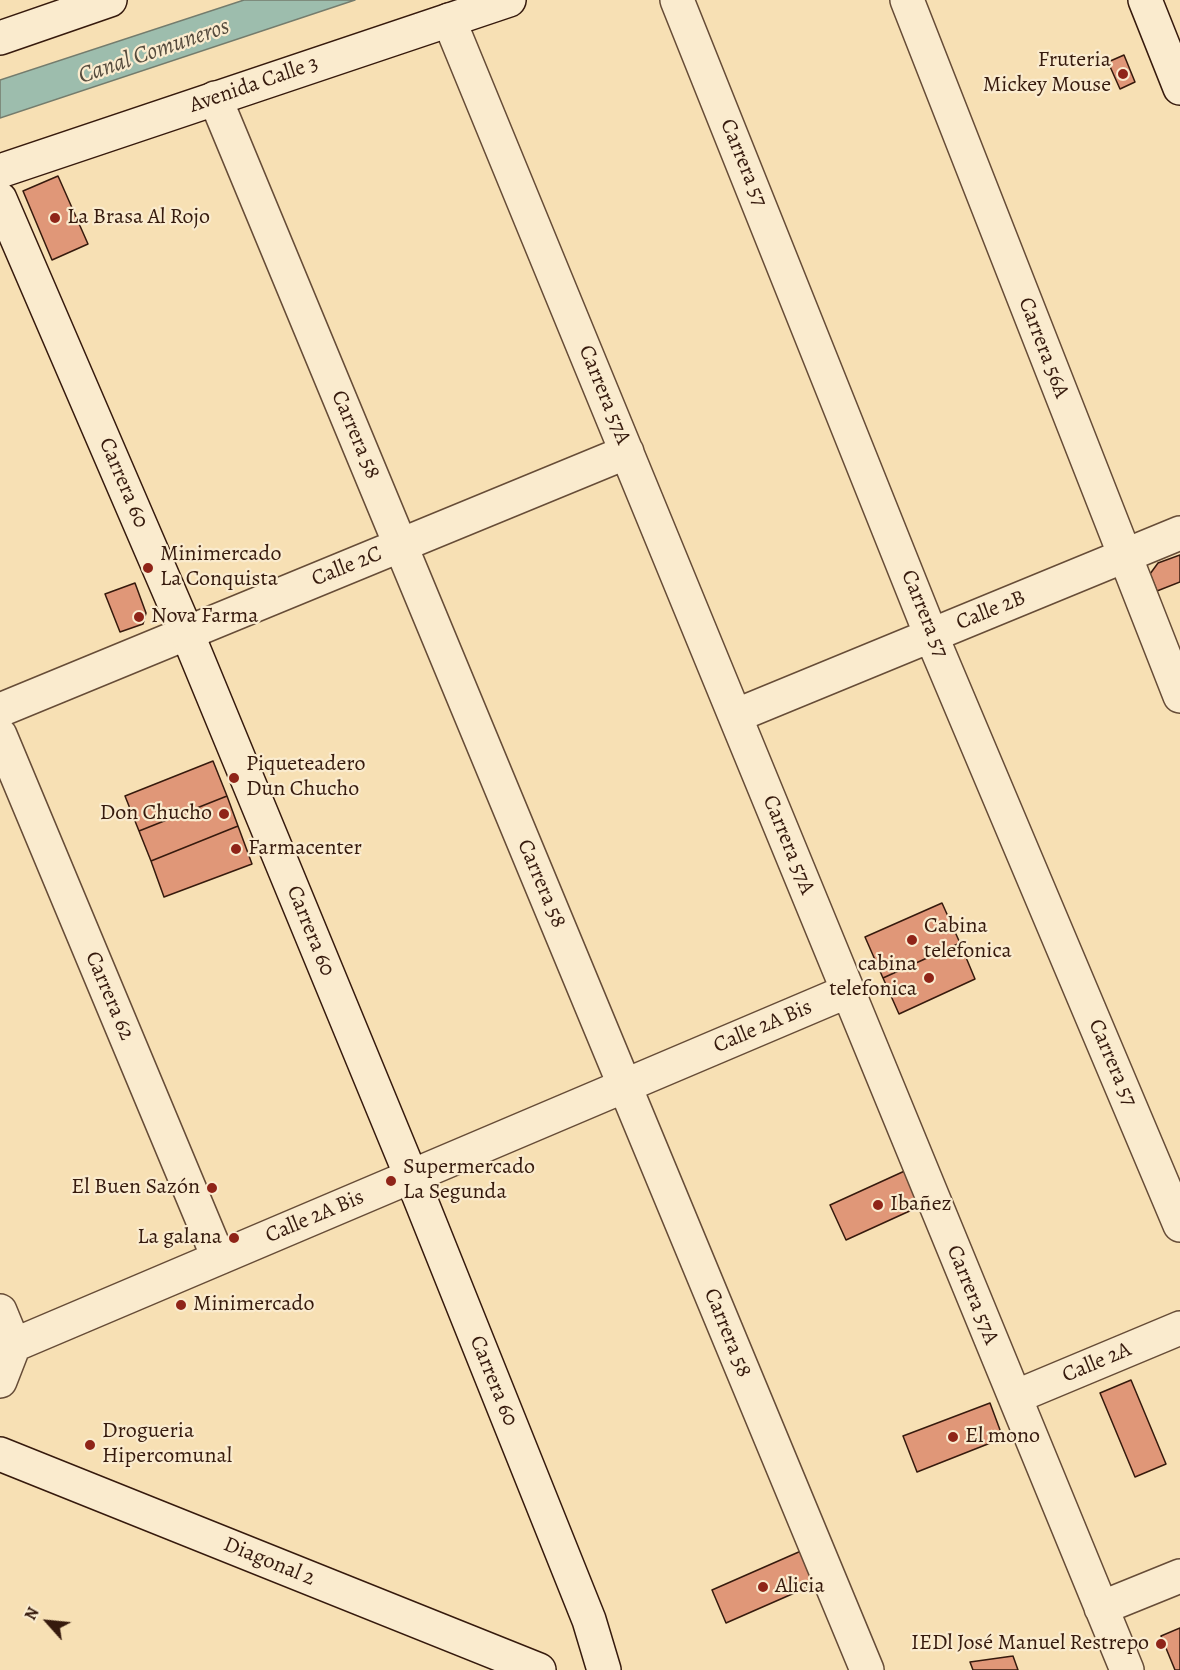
<!DOCTYPE html>
<html>
<head>
<meta charset="utf-8">
<style>
  body { margin:0 }
  #map { position:relative; width:1180px; height:1670px; overflow:hidden; background:#f7e0b4; font-family:Alegreya,serif }
  canvas { display:block }
  .north { position:absolute; left:18px; top:1592px; width:60px; height:60px; -webkit-text-stroke:4px #faebce; paint-order:stroke; rotate:297deg; font-size:16px; font-weight:700; line-height:24px; text-align:center; color:#361a0d }
  .north::after { content:''; display:block; margin:auto; width:21px; height:27px; background:#361a0d; clip-path:polygon(50% 0,100% 100%,50% 72%,0 100%) }
</style>
</head>
<body>
<div id="map">
<canvas width="1180" height="1670"></canvas>
<div class="north">N</div>
</div>
<script>
const context = document.querySelector('canvas').getContext('2d');
context.lineJoin = 'round';
function paint(path, color) {
  context.fillStyle = color;
  context.fill(path, 'evenodd');
}
function toPath(rows) {
  const path = new Path2D();
  for (const r of rows) {
    path.moveTo(r[0], r[1]);
    for (let i = 2; i < r.length; i += 2) path.lineTo(r[i], r[i + 1]);
  }
  return path;
}
function strokePath(path, color, width, dash) {
  context.strokeStyle = color;
  context.lineWidth = width;
  context.lineCap = dash ? 'butt' : 'round';
  context.setLineDash(dash || []);
  context.stroke(path);
}
function label(font, color, halo, rows, align = 'center') {
  context.font = font + ' Alegreya,serif';
  context.lineWidth = 4.5;
  context.setLineDash([]);
  context.textBaseline = 'middle';
  context.strokeStyle = halo;
  context.fillStyle = color;
  for (const [text, x, y, turn = 0] of rows) {
    context.save();
    context.translate(x, y);
    context.rotate((+turn || 0) * Math.PI / 180);
    context.textAlign = isNaN(turn) ? turn : align;
    if (halo) context.strokeText(text, 0, 0);
    context.fillText(text, 0, 0);
    context.restore();
  }
}
const water = toPath([
  [244,0,355,0,0,118,0,80,244,0]
]);
const building = toPath([
  [1124,55,1135,82,1120,89,1108,62,1124,55],
  [58,176,88,244,52,260,23,191,58,176],
  [1180,555,1180,582,1157,591,1150,574,1158,563,1180,555],
  [135,583,146,613,143,624,120,632,105,594,135,583],
  [213,761,227,796,139,831,125,796,213,761],
  [227,796,238,826,151,861,139,831,227,796],
  [238,826,252,864,164,897,151,861,238,826],
  [942,903,960,943,883,978,865,937,942,903],
  [960,943,975,979,899,1014,883,978,960,943],
  [909,1169,925,1204,846,1240,830,1205,909,1169],
  [1131,1380,1166,1464,1135,1477,1100,1393,1131,1380],
  [990,1403,1003,1438,917,1472,903,1436,990,1403],
  [801,1551,815,1584,726,1623,712,1590,801,1551],
  [1180,1628,1180,1670,1175,1670,1161,1636,1180,1628],
  [1013,1656,1018,1670,973,1670,970,1662,1013,1656]
]);
const street = toPath([
  [677,0,931,635,1180,1225],
  [907,0,1180,696],
  [449,20,1127,1670],
  [215,98,867,1670],
  [0,710,627,452],
  [735,716,1180,533],
  [0,735,218,1257],
  [0,1311,14,1345,0,1381],
  [14,1345,848,991],
  [1015,1397,1180,1328],
  [1101,1608,1180,1576]
]);
const secondary = toPath([
  [1145,0,1180,88],
  [0,38,110,0],
  [0,171,509,0],
  [0,199,187,633,411,1176,589,1620,604,1670],
  [0,1454,539,1670]
]);
const markers = [
  [1123,74,6,"#8f2418"],
  [55,218,6,"#8f2418"],
  [148,568,6,"#8f2418"],
  [139,617,6,"#8f2418"],
  [234,778,6,"#8f2418"],
  [224,814,6,"#8f2418"],
  [236,849,6,"#8f2418"],
  [912,940,6,"#8f2418"],
  [929,978,6,"#8f2418"],
  [391,1181,6,"#8f2418"],
  [212,1188,6,"#8f2418"],
  [878,1205,6,"#8f2418"],
  [234,1238,6,"#8f2418"],
  [181,1305,6,"#8f2418"],
  [953,1437,6,"#8f2418"],
  [90,1445,6,"#8f2418"],
  [763,1587,6,"#8f2418"],
  [1161,1644,6,"#8f2418"]
];
const poiNames = [
  ["Fruteria",1111,61,"right"],
  ["Mickey Mouse",1111,86,"right"],
  ["La Brasa Al Rojo",67,218],
  ["Minimercado",160,555],
  ["La Conquista",160,580],
  ["Nova Farma",151,617],
  ["Piqueteadero",246,765],
  ["Dun Chucho",246,790],
  ["Don Chucho",212,814,"right"],
  ["Farmacenter",248,849],
  ["Cabina",924,927],
  ["telefonica",924,952],
  ["cabina",917,965,"right"],
  ["telefonica",917,990,"right"],
  ["Supermercado",403,1168],
  ["La Segunda",403,1193],
  ["El Buen Sazón",200,1188,"right"],
  ["Ibañez",890,1205],
  ["La galana",222,1238,"right"],
  ["Minimercado",193,1305],
  ["Drogueria",102,1432],
  ["Hipercomunal",102,1457],
  ["El mono",965,1437],
  ["Alicia",775,1587],
  ["IEDl José Manuel Restrepo",1149,1644,"right"]
];
const streetNames = [
  ["Avenida Calle 3",254,85,-19],
  ["Carrera 57",743,163,68],
  ["Carrera 56A",1043,348,69],
  ["Carrera 57A",604,395,68],
  ["Carrera 58",355,435,67],
  ["Carrera 60",123,483,67],
  ["Calle 2C",347,567,-22],
  ["Calle 2B",991,611,-22],
  ["Carrera 57",924,614,68],
  ["Carrera 57A",788,845,68],
  ["Carrera 58",541,884,67],
  ["Carrera 60",310,931,68],
  ["Carrera 62",109,996,67],
  ["Calle 2A Bis",763,1027,-23],
  ["Carrera 57",1112,1063,67],
  ["Calle 2A Bis",315,1217,-23],
  ["Carrera 57A",972,1295,68],
  ["Carrera 58",727,1333,68],
  ["Calle 2A",1097,1363,-23],
  ["Carrera 60",493,1381,68],
  ["Diagonal 2",269,1562,22]
];
const waterNames = [
  ["Canal Comuneros",154,52,-19]
];
paint(water, '#9dbdad');
strokePath(water, '#747c6d', 1.5);
paint(building, '#e09778');
strokePath(building, '#361a0d', 1.5);
strokePath(street, '#664c37', 36);
strokePath(secondary, '#361a0d', 36);
strokePath(street, '#faebce', 33);
strokePath(secondary, '#faebce', 33);
for (const [x, y, r, color] of markers) {
  const dot = new Path2D();
  dot.arc(x, y, r, 0, 2 * Math.PI);
  context.fillStyle = color;
  context.fill(dot);
  strokePath(dot, '#faebce', 2);
}
label('22px', '#361a0d', '#faebce', poiNames, 'left');
label('22px', '#361a0d', '#faebce', streetNames);
label('italic 24px', '#554b3d', '#faebce', waterNames);
</script>
</body>
</html>
